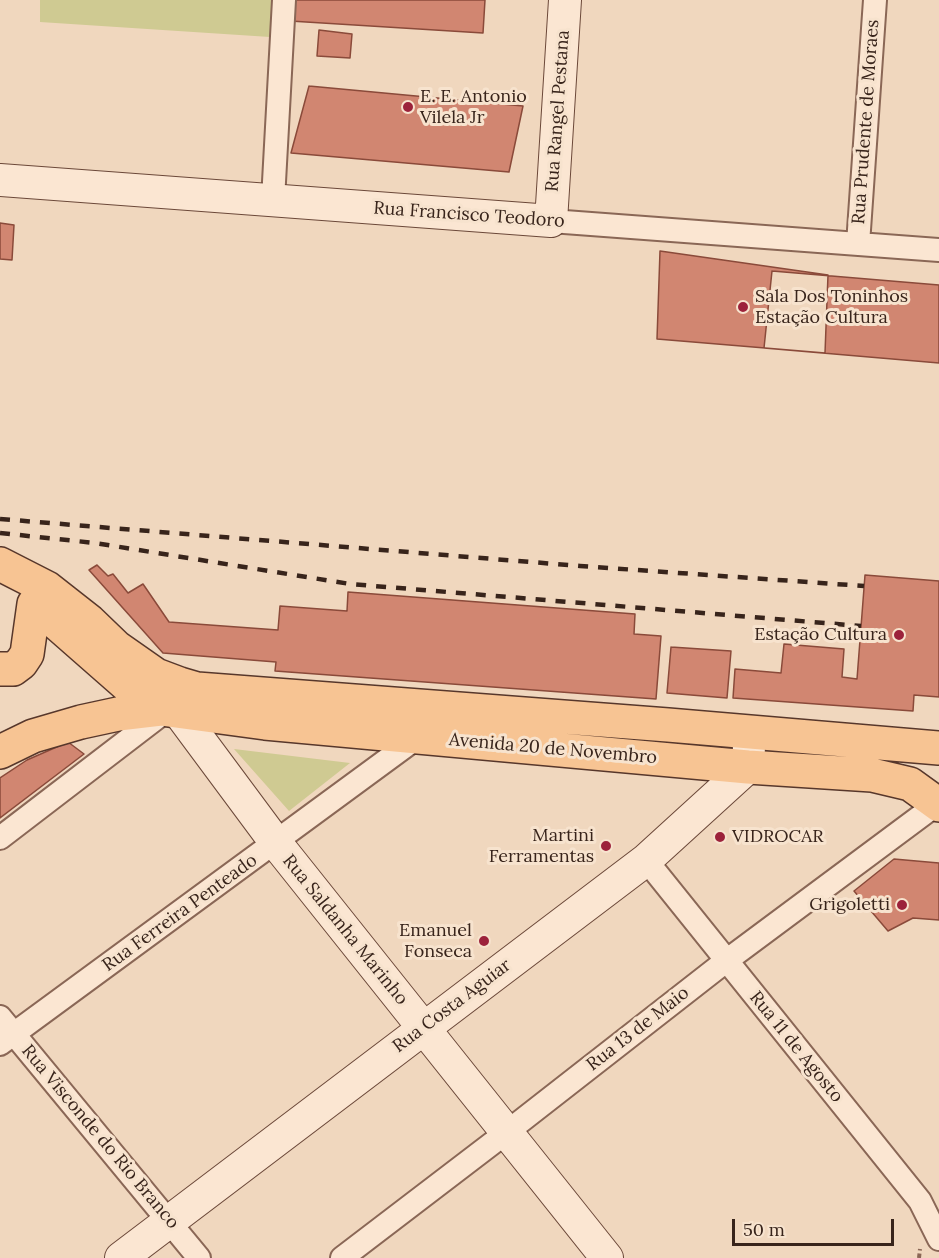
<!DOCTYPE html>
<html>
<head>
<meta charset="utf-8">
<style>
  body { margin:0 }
  #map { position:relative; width:939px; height:1258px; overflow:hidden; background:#f0d7be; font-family:Lora,serif }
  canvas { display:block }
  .scale { position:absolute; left:732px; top:1219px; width:162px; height:27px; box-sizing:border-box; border:3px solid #38241b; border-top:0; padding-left:8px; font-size:18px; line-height:21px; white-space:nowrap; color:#38241b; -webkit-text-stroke:4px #f7e3ce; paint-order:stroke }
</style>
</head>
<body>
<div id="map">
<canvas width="939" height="1258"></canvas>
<div class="scale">50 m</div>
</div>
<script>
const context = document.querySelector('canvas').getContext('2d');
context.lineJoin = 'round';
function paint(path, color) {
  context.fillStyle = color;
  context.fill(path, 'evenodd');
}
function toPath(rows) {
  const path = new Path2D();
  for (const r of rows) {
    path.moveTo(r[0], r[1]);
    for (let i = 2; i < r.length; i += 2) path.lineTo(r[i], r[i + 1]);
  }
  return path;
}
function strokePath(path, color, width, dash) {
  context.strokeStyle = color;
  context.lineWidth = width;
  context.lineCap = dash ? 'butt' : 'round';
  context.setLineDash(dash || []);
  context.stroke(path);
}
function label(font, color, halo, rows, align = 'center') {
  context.font = font + ' Lora,serif';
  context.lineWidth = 6;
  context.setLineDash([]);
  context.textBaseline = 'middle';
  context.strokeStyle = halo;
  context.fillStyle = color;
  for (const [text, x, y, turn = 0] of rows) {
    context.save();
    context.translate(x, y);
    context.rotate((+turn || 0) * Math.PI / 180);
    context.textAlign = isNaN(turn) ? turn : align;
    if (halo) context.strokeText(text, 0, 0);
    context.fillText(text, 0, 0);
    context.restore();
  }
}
const green = toPath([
  [40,0,273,0,270,37,40,22],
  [234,749,350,763,289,811]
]);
const building = toPath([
  [293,0,485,0,483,33,290,21,293,0],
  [319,30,352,34,350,58,317,56,319,30],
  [309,86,523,106,509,172,291,153,309,86],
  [0,223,14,225,12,260,0,259,0,223],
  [660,251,828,275,825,353,657,339,660,251],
  [772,271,939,285,939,363,764,348,772,271],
  [97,565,108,576,113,574,128,593,143,584,169,622,278,630,280,606,347,611,348,592,635,614,634,634,661,636,656,699,275,671,276,662,163,653,89,570,97,565],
  [865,575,939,581,939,697,914,695,913,711,733,698,735,669,781,673,784,644,844,649,842,677,857,679,865,575],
  [671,647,731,651,727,698,667,693,671,647],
  [68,742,84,754,0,818,0,778,27,760,68,742],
  [894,859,939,863,939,920,913,918,888,931,854,891,894,859]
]);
const path = toPath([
  [919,1258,920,1249]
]);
const street = toPath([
  [273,200,284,0],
  [551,221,939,250],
  [858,244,875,0],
  [0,838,167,710],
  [646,860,920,1201,939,1239],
  [0,1017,199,1258],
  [0,1044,418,737],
  [342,1258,507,1132,726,961,937,804]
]);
const secondary = toPath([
  [0,180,551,221,565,0],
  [178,711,276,843,607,1258],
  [121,1258,646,860,748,767,749,746]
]);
const primary = toPath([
  [0,564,47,588,89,621,116,647,156,675,180,684,197,689,668,725,939,748],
  [37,606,135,692,161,709],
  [0,669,13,669,21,663,27,654,34,604],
  [0,752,33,736,81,722,118,714,161,709,265,723,418,737,748,767,872,775,910,784,939,805]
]);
const rail = toPath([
  [0,519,580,566,864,586],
  [0,533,95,543,350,584,861,626]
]);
const markers = [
  [408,107,6,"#9c223b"],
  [743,307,6,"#9c223b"],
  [899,635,6,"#9c223b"],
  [720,837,6,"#9c223b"],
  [606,846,6,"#9c223b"],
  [902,905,6,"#9c223b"],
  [484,941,6,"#9c223b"]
];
const poiNames = [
  ["E. E. Antonio",420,97,"left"],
  ["Vilela Jr",420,118,"left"],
  ["Sala Dos Toninhos",755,297,"left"],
  ["Estação Cultura",755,318,"left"],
  ["Estação Cultura",887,635],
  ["Martini",594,836],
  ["Ferramentas",594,857],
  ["VIDROCAR",732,837,"left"],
  ["Grigoletti",890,905],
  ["Emanuel",472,931],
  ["Fonseca",472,952]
];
const streetNames = [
  ["Rua Rangel Pestana",558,111,-86],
  ["Rua Prudente de Moraes",866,122,-86],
  ["Rua Francisco Teodoro",469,215,4],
  ["Avenida 20 de Novembro",553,749,5],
  ["Rua Ferreira Penteado",180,913,-36],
  ["Rua Saldanha Marinho",345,930,51],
  ["Rua Costa Aguiar",452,1006,-37],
  ["Rua 13 de Maio",638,1029,-38],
  ["Rua 11 de Agosto",796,1047,51],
  ["Rua Visconde do Rio Branco",100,1137,50]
];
paint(green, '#cfca92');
paint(building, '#d18671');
strokePath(building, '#8a4a3a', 1.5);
strokePath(street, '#8a6756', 26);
strokePath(secondary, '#6b4839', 34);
strokePath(primary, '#57372b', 36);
strokePath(path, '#8a6756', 4, [4.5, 3]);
strokePath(street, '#fbe6d2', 22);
strokePath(secondary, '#fbe6d2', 32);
strokePath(primary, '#f7c493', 33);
strokePath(rail, '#38241b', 4.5, [10, 10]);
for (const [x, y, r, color] of markers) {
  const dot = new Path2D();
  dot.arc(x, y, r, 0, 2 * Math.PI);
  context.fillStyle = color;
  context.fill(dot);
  strokePath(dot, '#f7e3ce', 2);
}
label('18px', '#38241b', '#f7e3ce', poiNames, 'right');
label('18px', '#38241b', '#f7e3ce', streetNames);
</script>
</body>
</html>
